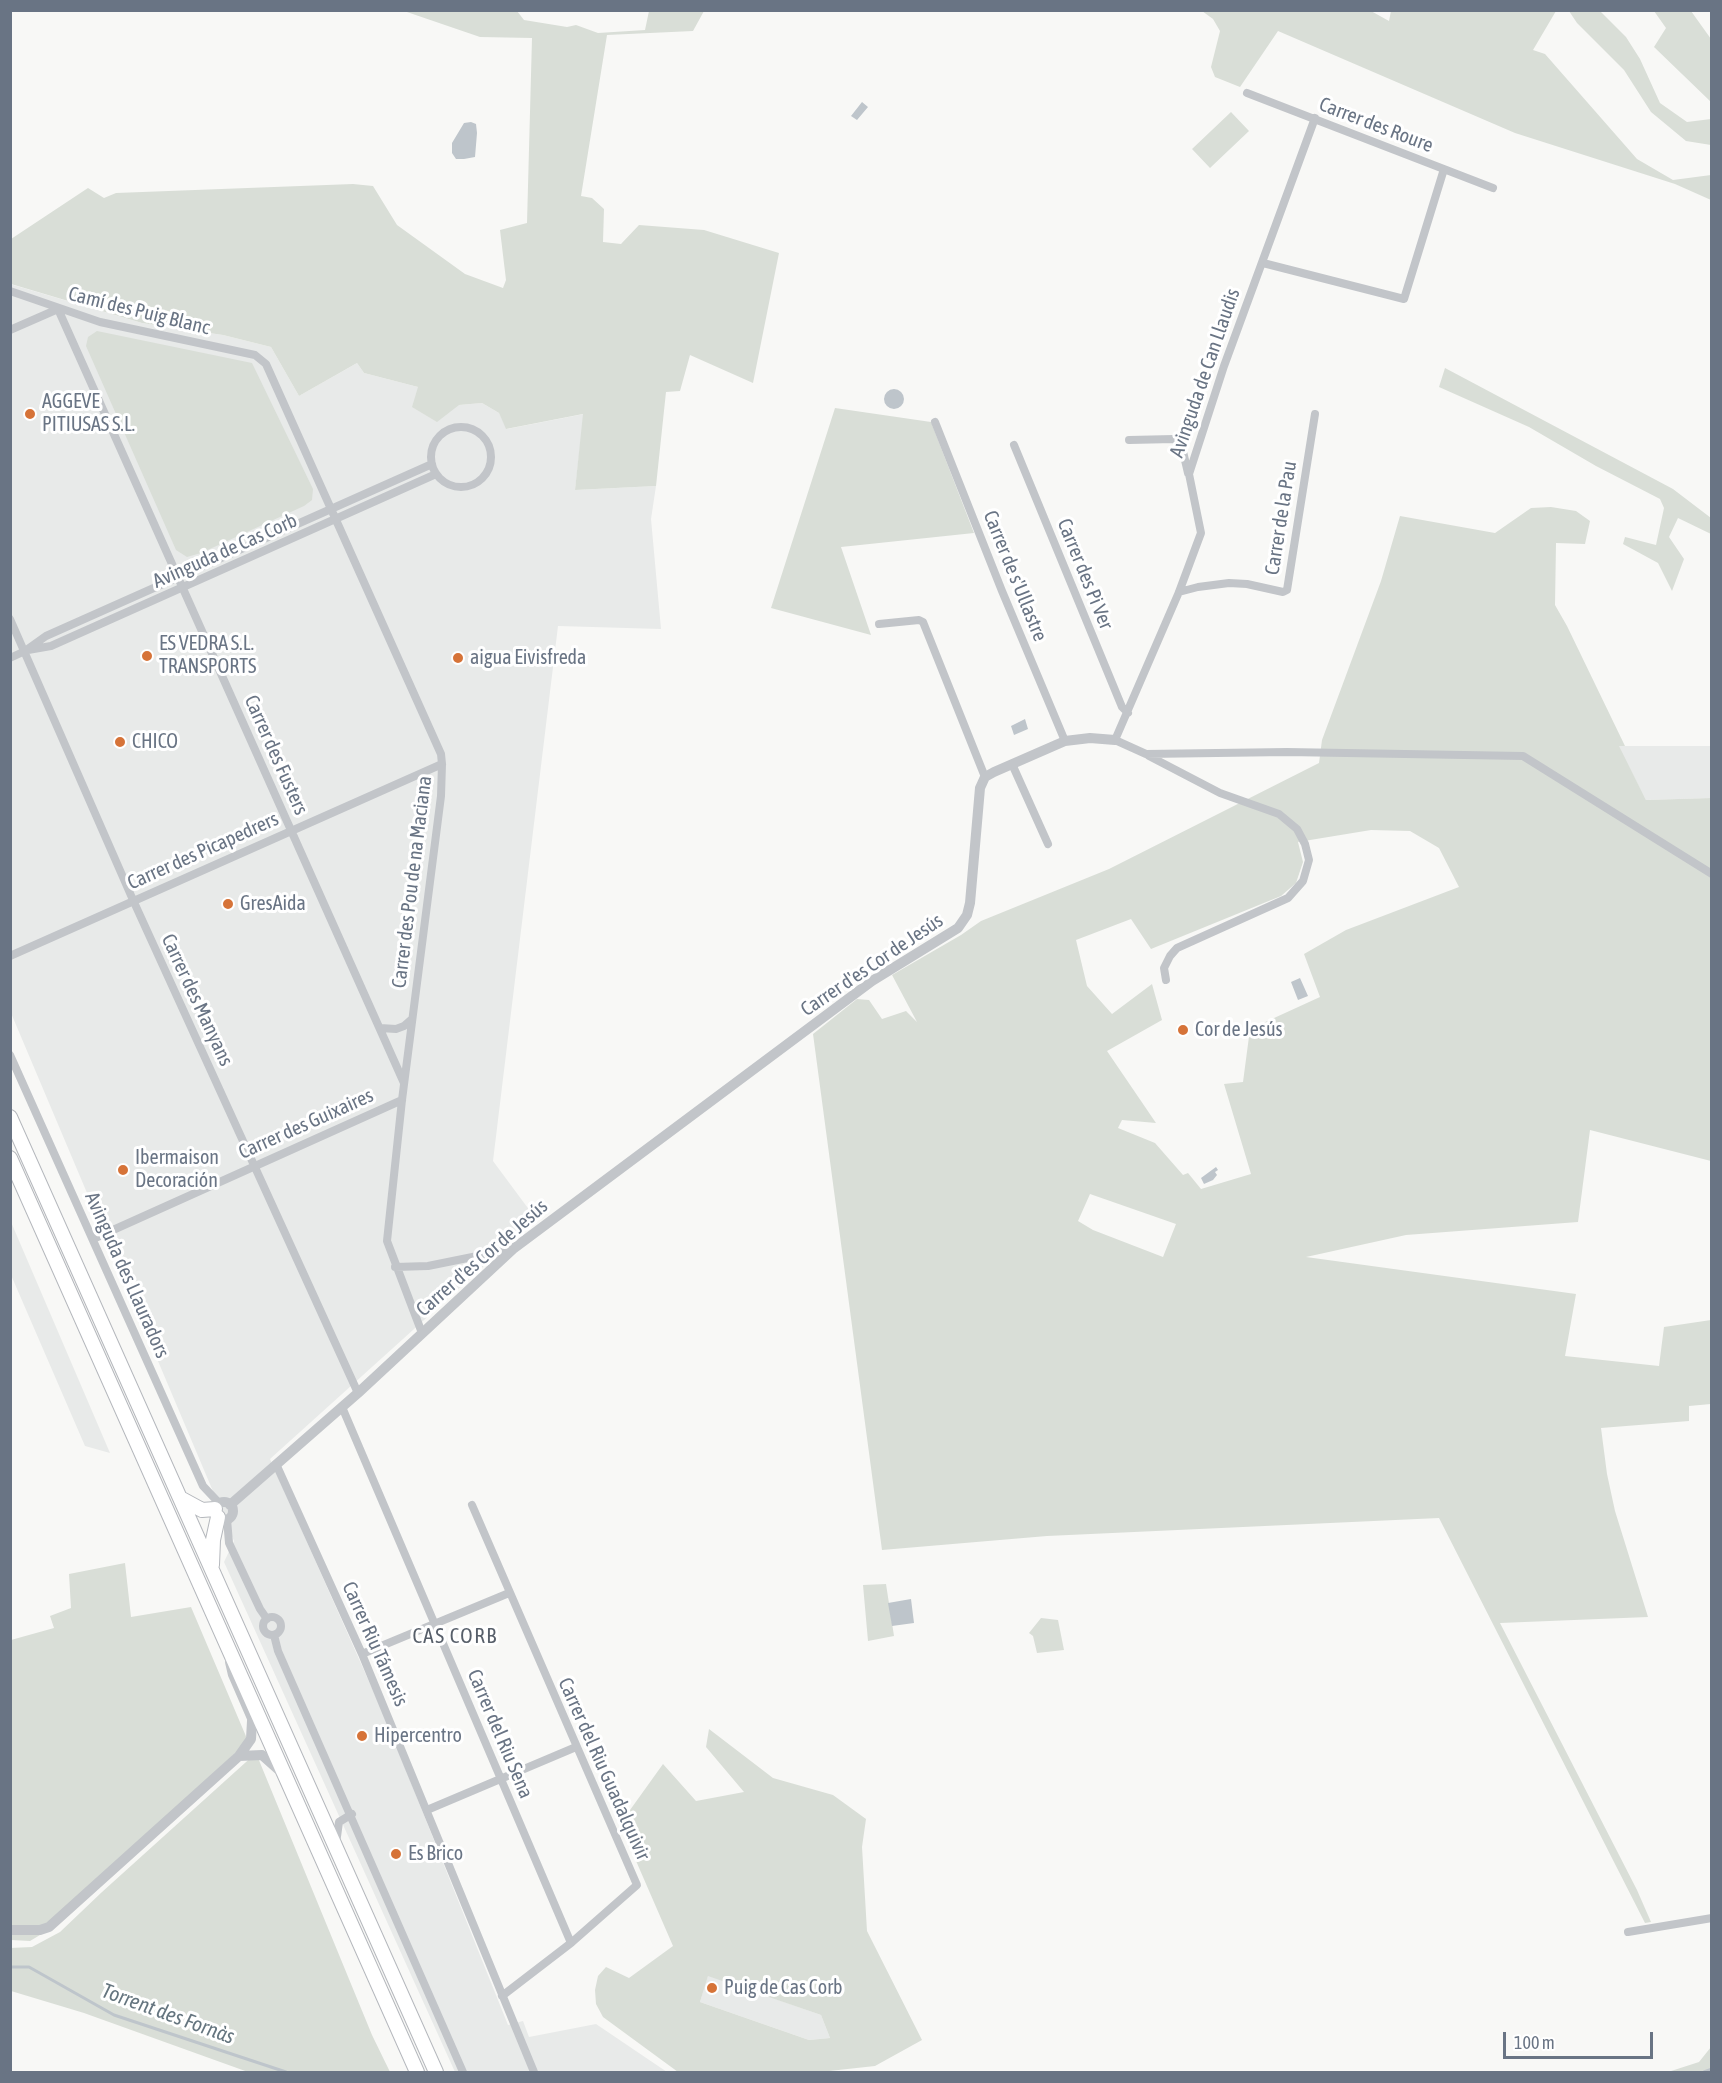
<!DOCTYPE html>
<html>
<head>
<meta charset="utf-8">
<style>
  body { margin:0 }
  #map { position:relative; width:1722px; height:2083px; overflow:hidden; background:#f8f8f6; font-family:"Asap Condensed",sans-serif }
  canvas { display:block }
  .frame { position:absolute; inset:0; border:12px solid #697484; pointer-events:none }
  .scale { position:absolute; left:1503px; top:2032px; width:150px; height:27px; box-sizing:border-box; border:3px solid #697484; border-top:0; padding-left:8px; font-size:18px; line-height:21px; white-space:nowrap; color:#697484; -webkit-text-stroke:4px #fff; paint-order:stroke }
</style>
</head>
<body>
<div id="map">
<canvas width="1722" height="2083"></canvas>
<div class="frame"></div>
<div class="scale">100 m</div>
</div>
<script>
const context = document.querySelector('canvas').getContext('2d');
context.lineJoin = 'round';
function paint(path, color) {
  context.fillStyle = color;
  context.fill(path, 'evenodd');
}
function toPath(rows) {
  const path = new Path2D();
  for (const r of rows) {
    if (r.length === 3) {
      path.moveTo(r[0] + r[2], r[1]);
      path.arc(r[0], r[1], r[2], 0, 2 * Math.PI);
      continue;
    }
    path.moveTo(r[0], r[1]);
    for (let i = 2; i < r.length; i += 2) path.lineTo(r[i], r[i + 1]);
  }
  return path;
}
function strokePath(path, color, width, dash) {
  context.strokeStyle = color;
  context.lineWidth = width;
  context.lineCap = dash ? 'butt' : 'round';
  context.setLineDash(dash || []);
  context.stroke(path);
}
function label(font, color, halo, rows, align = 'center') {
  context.font = font + ' "Asap Condensed",sans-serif';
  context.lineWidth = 6;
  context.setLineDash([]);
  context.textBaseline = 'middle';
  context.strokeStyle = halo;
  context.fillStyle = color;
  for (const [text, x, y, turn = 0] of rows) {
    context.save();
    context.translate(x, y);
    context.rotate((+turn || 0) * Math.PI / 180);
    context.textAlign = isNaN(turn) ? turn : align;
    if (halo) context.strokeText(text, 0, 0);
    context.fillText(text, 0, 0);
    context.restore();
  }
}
const built = toPath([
  [10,284,142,323,223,335,271,347,299,396,357,363,364,373,418,387,459,405,482,403,499,413,507,429,584,414,575,490,656,486,651,519,661,629,558,626,493,1161,536,1219,270,1459,383,1713,508,2025,523,2021,529,2037,596,2024,667,2072,455,2072,224,1562,234,1541,11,1013],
  [1618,746,1711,746,1711,798,1646,800],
  [11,1222,110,1453,85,1446,11,1275],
  [708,1975,821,2015,830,2038,809,2040,700,2002]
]);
const green = toPath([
  [704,11,693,31,607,35,581,196,592,198,604,209,603,242,621,244,639,225,704,230,779,253,753,383,690,355,680,391,666,392,656,486,575,490,583,414,506,429,499,413,482,403,459,405,437,422,412,407,418,387,364,373,357,363,299,396,271,347,223,335,142,323,11,284,11,239,88,188,104,198,116,193,353,184,373,186,397,225,465,274,503,288,506,280,500,230,527,223,532,38,480,37,404,11,517,11,524,20,567,27,576,25,598,33,645,30,649,11],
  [1202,11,1371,11,1389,21,1391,11,1556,11,1533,50,1545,54,1637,159,1673,180,1711,175,1711,200,1675,184,1515,133,1278,31,1240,87,1215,77,1211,67,1220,31,1213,19],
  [1569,11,1600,11,1626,37,1640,59,1660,103,1687,122,1711,119,1711,145,1686,141,1651,112,1624,70,1577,23],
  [1654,11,1691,11,1711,39,1711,102,1654,47,1666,28],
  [1231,112,1249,131,1210,168,1192,149],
  [97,331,252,363,313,489,312,500,304,506,201,553,187,557,176,550,86,346,88,337],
  [1445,368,1673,489,1711,518,1711,534,1678,518,1669,537,1684,559,1672,591,1658,563,1623,544,1625,537,1656,545,1664,508,1660,499,1596,466,1529,427,1439,387],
  [835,408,931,422,974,533,841,547,871,635,771,608],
  [1551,507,1576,511,1590,521,1585,544,1556,543,1555,605,1567,626,1625,746,1619,746,1646,800,1711,798,1711,1161,1590,1130,1578,1222,1406,1235,1306,1257,1576,1294,1565,1356,1659,1366,1664,1327,1711,1320,1711,1404,1689,1406,1689,1421,1601,1428,1607,1474,1615,1511,1648,1617,1500,1623,1637,1890,1651,1922,1645,1923,1439,1518,1047,1536,882,1550,813,1034,857,999,869,1000,882,1019,906,1011,917,1022,892,975,961,935,981,921,1109,869,1319,763,1322,740,1381,581,1400,516,1495,533,1531,508],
  [1371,830,1410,831,1439,848,1459,887,1346,930,1304,954,1320,997,1250,1029,1243,1082,1224,1084,1251,1174,1201,1189,1188,1173,1183,1175,1155,1143,1118,1128,1122,1120,1156,1123,1107,1051,1162,1020,1152,984,1112,1014,1087,986,1076,940,1131,919,1151,949,1281,896,1296,883,1303,862,1298,842],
  [1090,1194,1176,1224,1163,1257,1093,1230,1078,1221],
  [125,1563,131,1617,191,1607,248,1741,50,1929,30,1941,11,1940,11,1640,54,1628,50,1616,71,1608,69,1574],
  [886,1584,894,1636,868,1641,863,1585],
  [1041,1618,1058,1620,1064,1650,1037,1653,1033,1636,1029,1633],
  [709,1729,773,1778,833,1795,866,1819,862,1847,867,1931,922,2040,875,2066,820,2072,678,2072,603,2017,596,2004,595,1990,598,1976,606,1967,629,1978,673,1946,620,1824,663,1764,696,1801,744,1792,706,1747],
  [708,1976,821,2015,830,2038,809,2040,700,2002],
  [256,1753,372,2035,390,2072,248,2072,84,2013,11,1991,10,1948,32,1947,60,1932,102,1892],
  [1711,2047,1711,2072,1668,2072,1699,2062]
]);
const water = toPath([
  [862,102,868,107,857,120,851,116],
  [471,122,476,124,477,133,475,157,464,159,456,159,452,153,452,143,464,123],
  [894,399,10],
  [1025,719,1028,729,1014,735,1011,726],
  [1300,978,1308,996,1298,1000,1291,982],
  [1216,1167,1218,1170,1215,1172,1217,1175,1213,1180,1204,1184,1201,1178],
  [911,1599,914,1623,892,1626,888,1603]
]);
const stream = toPath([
  [10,1967,29,1967,114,2015,286,2072],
  [1704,2072,1712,2069]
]);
const minor = toPath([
  [1247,93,1493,188],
  [1315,118,1224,366,1189,474,1201,533,1179,592,1115,740,1146,754,1287,752,1523,756,1712,874],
  [1263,263,1404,299,1444,169],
  [10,291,100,322,255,355,266,364,441,754,442,764,441,796,402,1100,387,1241,422,1333],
  [10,330,58,309,404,1083],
  [935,422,1002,591,1065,741],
  [461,457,30],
  [1129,440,1174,439,1181,443,1188,473],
  [1014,445,1122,707,1128,713],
  [1179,592,1198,587,1229,583,1247,584,1283,592,1287,590,1315,414],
  [10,619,133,900,358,1393],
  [879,624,919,620,923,622,985,777],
  [28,650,51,646,436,474],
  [10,658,25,651,46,636,432,464],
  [1149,756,1220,793,1279,814,1297,829,1305,844,1309,860,1303,881,1288,898,1177,948,1170,956,1164,968,1166,980],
  [1012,764,1048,844],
  [10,956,442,764],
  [380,1028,396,1029,404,1026,412,1019],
  [10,1055,203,1486,219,1503],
  [93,1239,402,1100],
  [395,1267,428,1266,512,1249],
  [342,1407,571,1943],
  [276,1464,362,1654,534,2072],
  [472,1505,637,1885,571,1943,502,1996],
  [227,1519,229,1543,260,1609,267,1619],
  [272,1626,9],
  [274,1635,278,1651,463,2072],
  [362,1654,509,1593],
  [229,1662,232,1675,252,1721],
  [427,1810,576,1747],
  [336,1844,339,1822,352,1814],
  [1628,1932,1712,1918]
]);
const tertiary = toPath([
  [224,1511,9],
  [230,1505,358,1393,513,1249,872,981,958,928,967,915,970,903,980,788,985,777,994,772,1065,741,1090,738,1115,740],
  [239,1756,262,1755,280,1771],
  [10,1930,40,1930,49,1927,239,1756,251,1739,252,1721]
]);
const primary = toPath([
  [10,1117,436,2072],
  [10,1158,417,2072],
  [180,1498,202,1510,215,1509],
  [212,1565,213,1540,218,1517]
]);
const markers = [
  [30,414,6,"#d67338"],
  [147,656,6,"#d67338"],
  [458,658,6,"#d67338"],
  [120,742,6,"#d67338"],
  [228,904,6,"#d67338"],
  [1183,1030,6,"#d67338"],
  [123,1170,6,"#d67338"],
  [362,1736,6,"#d67338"],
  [396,1854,6,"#d67338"],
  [712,1988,6,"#d67338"]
];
const streetNames = [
  ["Carrer des Roure",1376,125,21],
  ["Camí des Puig Blanc",139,311,14],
  ["Avinguda de Can Llaudis",1205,373,-71],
  ["Carrer de la Pau",1281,518,-81],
  ["Avinguda de Cas Corb",225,551,-24],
  ["Carrer des Pi Ver",1085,574,68],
  ["Carrer de s'Ullastre",1015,576,68],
  ["Carrer des Fusters",276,755,66],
  ["Carrer des Picapedrers",203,851,-24],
  ["Carrer des Pou de na Maciana",412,882,-83],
  ["Carrer d'es Cor de Jesús",872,965,-34],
  ["Carrer des Manyans",197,1000,65],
  ["Carrer des Guixaires",306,1124,-24],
  ["Carrer d'es Cor de Jesús",482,1258,-41],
  ["Avinguda des Llauradors",127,1275,66],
  ["Carrer Riu Támesis",375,1644,66],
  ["Carrer del Riu Sena",500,1734,67],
  ["Carrer del Riu Guadalquivir",604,1769,66]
];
const poiNames = [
  ["AGGEVE",42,402],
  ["PITIUSAS S.L.",42,425],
  ["ES VEDRA S.L.",159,644],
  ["TRANSPORTS",159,667],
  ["aigua Eivisfreda",470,658],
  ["CHICO",132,742],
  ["GresAida",240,904],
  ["Cor de Jesús",1195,1030],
  ["Ibermaison",135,1158],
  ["Decoración",135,1181],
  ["Hipercentro",374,1736],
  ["Es Brico",408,1854],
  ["Puig de Cas Corb",724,1988]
];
const neighbourhoodNames = [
  ["CAS CORB",455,1636]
];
const waterNames = [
  ["Torrent des Fornàs",168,2014,20]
];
paint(built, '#e8eae9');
paint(green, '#d9ded7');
paint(water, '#bec5cb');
strokePath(stream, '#bec5cb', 3);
strokePath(primary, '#b5b8bd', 16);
strokePath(minor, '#c2c5c9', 8);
strokePath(tertiary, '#c2c5c9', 10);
strokePath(primary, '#fff', 14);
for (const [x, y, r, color] of markers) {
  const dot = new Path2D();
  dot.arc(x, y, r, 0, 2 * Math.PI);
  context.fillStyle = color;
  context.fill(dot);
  strokePath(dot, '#fff', 2);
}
label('20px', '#697484', '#fff', streetNames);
label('20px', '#697484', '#fff', poiNames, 'left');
context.letterSpacing = '1.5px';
label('21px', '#575f6a', '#fff', neighbourhoodNames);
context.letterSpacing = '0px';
label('italic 21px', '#65757f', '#fff', waterNames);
</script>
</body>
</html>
